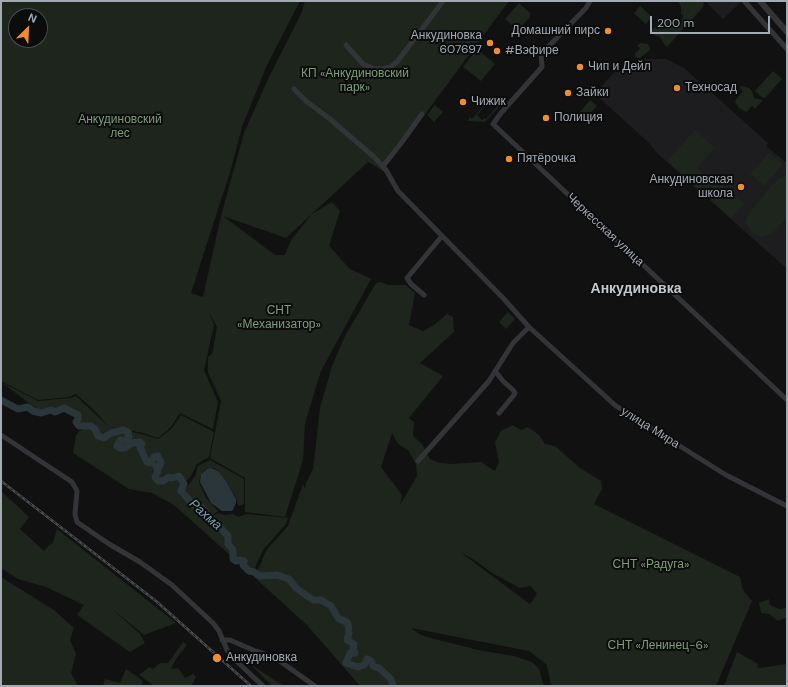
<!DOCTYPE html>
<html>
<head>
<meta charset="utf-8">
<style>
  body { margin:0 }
  #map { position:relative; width:788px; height:687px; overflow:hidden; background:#111112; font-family:"DM Sans",sans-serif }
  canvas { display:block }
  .frame { position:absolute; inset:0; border:2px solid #a2aab3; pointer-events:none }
  .north { position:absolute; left:8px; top:8px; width:40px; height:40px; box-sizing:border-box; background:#0c0c0d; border:1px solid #484b4f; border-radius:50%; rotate:24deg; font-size:11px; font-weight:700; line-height:16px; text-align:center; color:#a2aab3 }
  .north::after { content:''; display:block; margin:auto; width:14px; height:18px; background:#ec8d2f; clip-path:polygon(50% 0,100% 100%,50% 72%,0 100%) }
  .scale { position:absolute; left:650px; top:16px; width:120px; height:18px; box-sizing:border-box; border:2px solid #a2aab3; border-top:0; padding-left:5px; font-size:12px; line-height:14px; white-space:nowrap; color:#a2aab3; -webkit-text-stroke:3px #0c0c0d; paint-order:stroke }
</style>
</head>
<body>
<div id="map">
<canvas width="788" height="687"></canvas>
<div class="frame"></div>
<div class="north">N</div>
<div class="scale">200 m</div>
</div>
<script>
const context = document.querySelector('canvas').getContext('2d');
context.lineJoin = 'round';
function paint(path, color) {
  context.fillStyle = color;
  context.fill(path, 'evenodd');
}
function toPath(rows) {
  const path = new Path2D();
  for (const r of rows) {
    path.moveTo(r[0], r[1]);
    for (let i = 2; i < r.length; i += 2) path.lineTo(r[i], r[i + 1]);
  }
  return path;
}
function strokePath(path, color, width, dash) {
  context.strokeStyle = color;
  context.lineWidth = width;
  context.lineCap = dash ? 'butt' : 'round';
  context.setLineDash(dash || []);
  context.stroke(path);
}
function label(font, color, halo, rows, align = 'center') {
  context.font = font + ' "DM Sans",sans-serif';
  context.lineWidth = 4;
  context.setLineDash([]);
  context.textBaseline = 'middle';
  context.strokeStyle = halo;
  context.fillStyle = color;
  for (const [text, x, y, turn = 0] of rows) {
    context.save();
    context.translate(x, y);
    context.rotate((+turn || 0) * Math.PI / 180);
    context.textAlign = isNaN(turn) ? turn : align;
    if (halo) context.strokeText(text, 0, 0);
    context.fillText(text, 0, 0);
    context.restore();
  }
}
const built = toPath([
  [705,1,742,1,723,19],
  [645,59,666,59,684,68,768,143,766,146,787,163,787,269,658,154,648,142,595,94,615,71]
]);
const green = toPath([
  [1,1,300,1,267,65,242,127,231,169,191,293,203,297,221,216,244,133,269,77,301,14,305,1,509,1,383,171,368,162,286,238,223,216,275,255,285,255,291,240,312,214,332,202,340,211,329,246,350,269,371,279,321,371,305,423,303,460,285,517,245,512,245,478,210,458,221,401,208,372,208,357,212,354,217,327,209,313,214,325,204,370,218,402,213,429,180,413,171,427,158,438,143,433,108,426,94,410,76,394,68,397,38,400,1,381],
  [16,16,40,16,40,40,16,40],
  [678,1,702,1,704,3,703,7,668,46,666,46,659,36,656,36,652,32,652,30,660,22,663,23,672,20,676,22,682,20,683,16,681,14,681,7],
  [519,3,530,13,530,17,520,28,515,28,505,19],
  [640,6,652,17,646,24,634,13],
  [640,43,648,44,650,49,649,51,640,58,638,58,635,57,635,54,640,48,637,46],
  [477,49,495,64,481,81,463,67],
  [773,71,782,79,764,99,755,91],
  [741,86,749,88,752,91,754,98,763,100,755,109,752,106,746,112,739,108,736,104,735,101,743,91,740,88],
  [489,100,489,101,477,115,482,120,484,118,486,119,497,107,495,106,496,105,499,107,485,122,468,121,470,117,472,119],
  [590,100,597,106,585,119,579,113],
  [435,105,443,112,434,122,427,115],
  [695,130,715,148,697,168,714,182,703,194,667,161],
  [769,153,783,164,764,186,750,174],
  [784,176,787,176,787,217,772,234,761,237,751,233,745,222,748,214,777,180],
  [717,180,744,204,731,218,705,194],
  [380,282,388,285,406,285,415,293,409,325,423,331,434,325,447,314,453,317,454,332,420,363,443,376,409,418,414,422,413,436,422,444,430,459,440,463,452,464,481,462,495,471,499,462,495,442,501,431,513,425,521,430,528,427,539,435,545,444,555,446,580,468,601,481,602,489,594,504,740,577,743,590,752,601,716,686,551,686,547,665,529,651,411,628,421,635,431,638,478,650,514,656,532,662,539,669,544,686,395,686,393,679,380,667,373,665,372,660,366,658,363,664,358,666,348,662,350,655,356,654,354,649,355,643,348,640,351,633,349,622,338,617,332,605,322,599,313,599,297,588,289,578,277,574,261,575,257,572,267,549,288,526,303,484,305,489,306,483,313,469,320,408,332,366,345,336,376,283],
  [392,433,398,444,408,450,416,464,417,476,400,505,402,495,381,467],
  [460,552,476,561,492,573,520,588,531,586,537,594,530,604],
  [508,312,515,319,506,329,499,322],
  [1,382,38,401,70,398,76,396,108,426,120,429,109,432,103,436,99,434,96,427,90,424,81,425,78,422,80,419,79,414,63,407,55,410,50,409,41,412],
  [181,415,214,432,209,457,197,464,191,476,185,482,179,475,168,476,161,479,158,476,159,472,158,469,162,467,162,463,159,455,155,455,149,460,142,447,143,445,141,441,134,441,125,446,121,445,122,443,128,442,132,436,130,431,158,439,172,428],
  [88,427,94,430,97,438,104,441,113,434,124,433,127,436,125,439,119,439,115,446,120,450,125,450,134,445,139,445,138,447,146,463,151,464,157,459,158,464,155,466,156,471,154,477,156,481,160,483,170,479,173,479,179,478,182,485,179,491,193,505,200,509,227,537,227,544,231,551,231,556,174,505,152,493,129,489,73,453,76,435,78,432],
  [210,460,244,479,244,504,238,506,236,498,226,481,219,472,214,468,209,468,204,470,201,474,199,482,206,498,218,511,213,515,190,499,184,491,195,476,198,466],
  [1,491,29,517,20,529,44,551,48,546,53,543,57,529,176,623,144,635,111,608,140,634,145,643,130,652,77,615,84,605,46,587,18,579,1,568],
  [218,513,225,515,233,514,238,517,247,514,288,518,286,524,263,550,254,570,249,570,245,565,245,561,241,559,236,559,234,557,233,549,229,544,229,536,212,517],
  [255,574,259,577,269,578,277,576,288,580,295,589,312,601,321,602,330,607,333,614,338,619,346,624,348,633,346,640,352,645,351,649,353,651,349,653,345,664,358,669,365,666,367,661,370,662,372,667,379,669,390,681,392,686,360,686,307,625,254,577],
  [1,577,54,610,74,628,70,640,76,654,71,673,78,686,1,686],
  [769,599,770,605,779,609,787,608,787,617,778,621,769,614,761,613,759,603],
  [183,642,187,645,176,659,171,669,178,668,185,678,193,674,196,677,191,686,154,686,139,675,149,667,153,669,160,663,168,663],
  [737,652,758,664,757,667,760,668,787,664,787,686,724,686],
  [250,664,284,686,272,686],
  [126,669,142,680,142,686,103,686,105,679,120,683]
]);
const water = toPath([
  [210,468,214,469,219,472,226,481,236,499,236,503,233,510,231,511,222,511,211,503,200,482,201,474,207,469]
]);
const river = toPath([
  [1,400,18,409,28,407,33,411,41,413,51,410,55,412,64,408,78,415,78,419,76,422,79,426,91,426,95,429,98,436,104,438,111,433,123,430,128,432,129,437,126,441,120,440,117,446,120,448,125,448,132,443,140,442,142,444,140,447,147,462,150,463,154,457,158,456,161,462,160,466,156,466,158,471,155,477,158,481,163,481,169,477,172,478,179,476,184,484,181,491,188,499,194,505,201,507,228,536,228,544,233,550,233,559,236,561,240,560,244,561,243,565,249,571,254,572,260,576,277,575,289,579,296,588,313,600,321,600,331,606,338,618,348,623,349,633,347,640,354,644,353,649,355,653,350,653,346,663,358,667,364,665,367,659,371,661,373,666,379,668,391,679,393,686]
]);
const minor = toPath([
  [590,1,586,8,541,54,542,67,501,113,493,124,787,400],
  [745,2,787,49],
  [346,45,363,64,375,69,383,69,390,67,397,62,443,1],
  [294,89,306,101,330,119,374,157,386,170,398,191,503,298,529,327,616,406,726,475,787,506],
  [383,166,402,142,422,114],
  [424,295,411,284,407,278,442,236],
  [495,371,503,381,513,390,515,393,514,395,499,413],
  [1,435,72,482,77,491,75,514,77,522,109,544,140,562,172,585,213,623,219,631,227,650,232,657,263,686],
  [418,461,489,381,513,343,529,327],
  [222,640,230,640,253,650,274,657,315,686]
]);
const tertiary = toPath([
  [760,1,787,32]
]);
const rail = toPath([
  [1,481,156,601,251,686]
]);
const markers = [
  [608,31,4,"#ec8d2f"],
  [490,43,4,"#ec8d2f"],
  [497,51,4,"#ec8d2f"],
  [580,67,4,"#ec8d2f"],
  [677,88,4,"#ec8d2f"],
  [568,93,4,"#ec8d2f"],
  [463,102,4,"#ec8d2f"],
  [546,118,4,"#ec8d2f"],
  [509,159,4,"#ec8d2f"],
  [741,187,4,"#ec8d2f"],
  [217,658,5,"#ec8d2f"]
];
const poiNames = [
  ["Домашний пирс",600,31,"right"],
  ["Анкудиновка",482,36,"right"],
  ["607697",482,50,"right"],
  ["#Вэфире",505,51],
  ["Чип и Дейл",588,67],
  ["Техносад",685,88],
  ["Зайки",576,93],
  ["Чижик",471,102],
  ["Полиция",554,118],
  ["Пятёрочка",517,159],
  ["Анкудиновская",733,180,"right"],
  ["школа",733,194,"right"],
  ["Анкудиновка",226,658]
];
const parkNames = [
  ["КП «Анкудиновский",355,74],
  ["парк»",355,88],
  ["Анкудиновский",120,120],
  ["лес",120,134],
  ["СНТ",279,311],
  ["«Механизатор»",279,325],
  ["СНТ «Радуга»",651,565],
  ["СНТ «Ленинец-6»",658,646]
];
const streetNames = [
  ["Черкесская улица",605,230,43],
  ["улица Мира",650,428,32]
];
const waterNames = [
  ["Рахма",205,515,42]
];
const quarterNames = [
  ["Анкудиновка",636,289]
];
paint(built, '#1d1d1f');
paint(green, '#1d251d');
paint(water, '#2b363a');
strokePath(river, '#2b363a', 7);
strokePath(minor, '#323437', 5);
strokePath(tertiary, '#323437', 6);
strokePath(rail, '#494c50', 2.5);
strokePath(rail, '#0c0c0d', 1, [3]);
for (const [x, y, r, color] of markers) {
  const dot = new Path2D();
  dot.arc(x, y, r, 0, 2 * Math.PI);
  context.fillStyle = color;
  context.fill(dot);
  strokePath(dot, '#0c0c0d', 1.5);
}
label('12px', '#a2aab3', '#0c0c0d', poiNames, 'left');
label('12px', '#7d9d7a', '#0c0c0d', parkNames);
label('12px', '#a2aab3', '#0c0c0d', streetNames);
label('italic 13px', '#7a9ead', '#0c0c0d', waterNames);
label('bold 14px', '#c3c8cf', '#0c0c0d', quarterNames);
</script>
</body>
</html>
